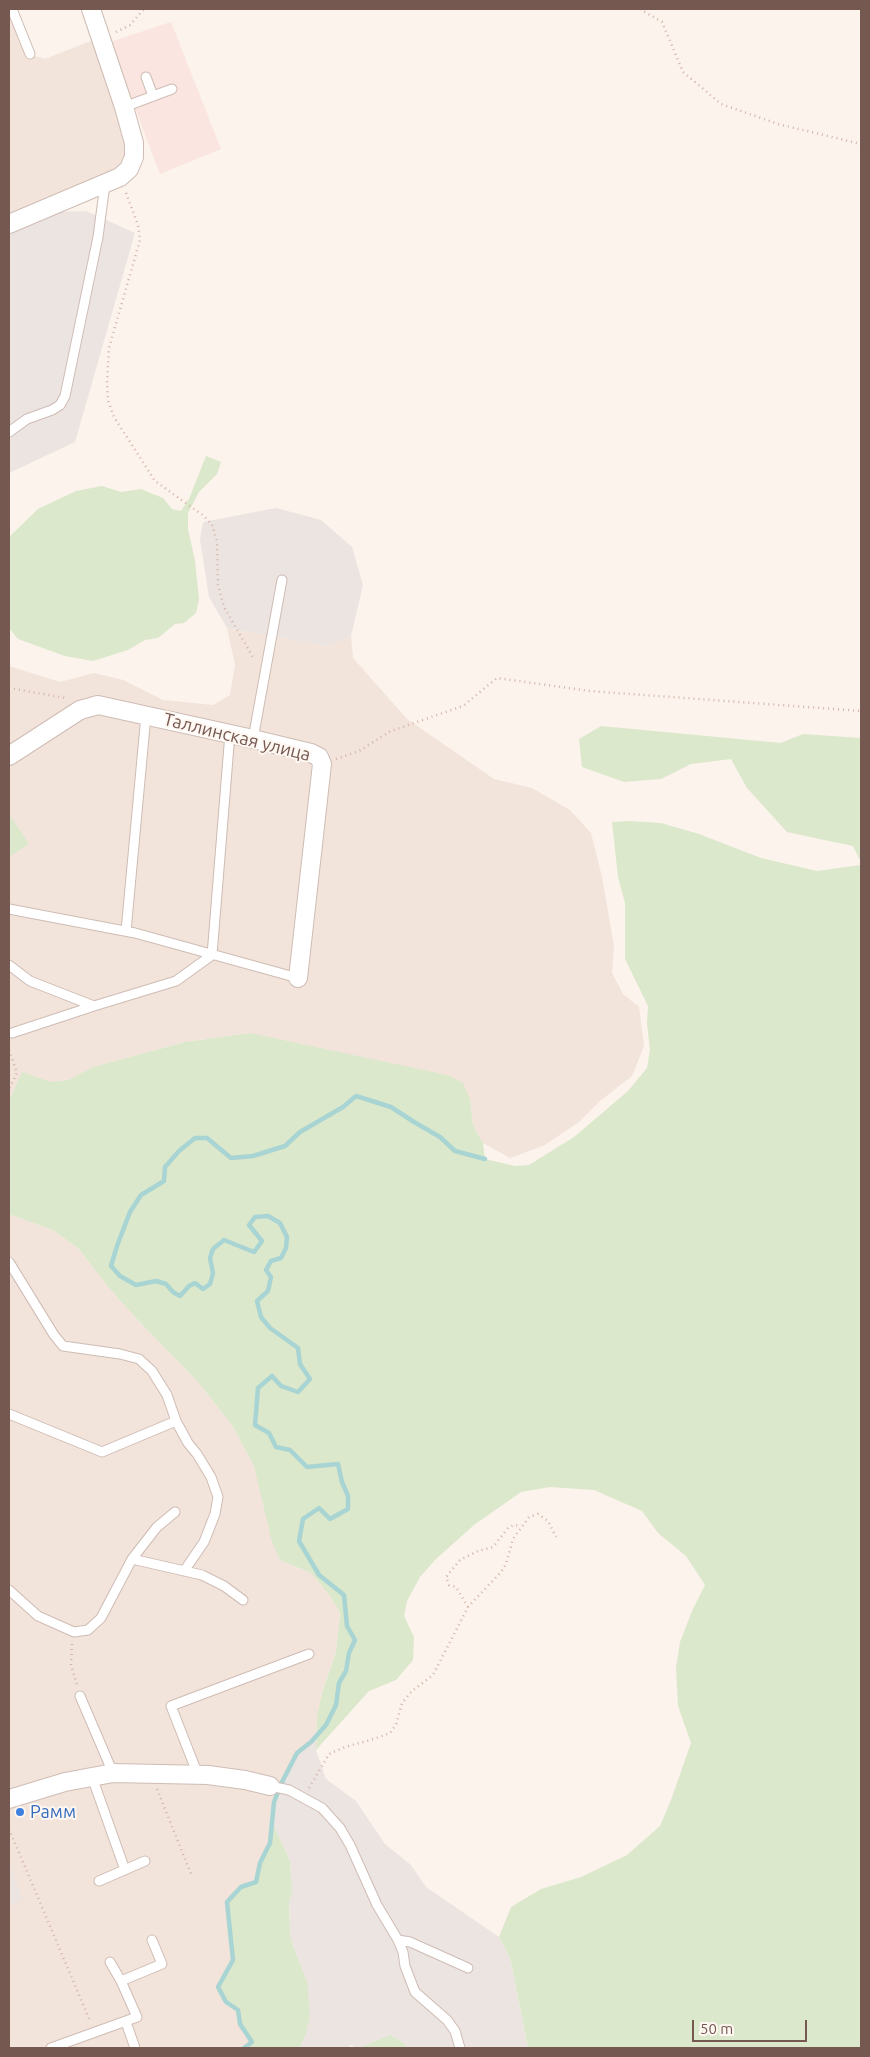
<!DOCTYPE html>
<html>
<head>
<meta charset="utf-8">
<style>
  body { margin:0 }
  #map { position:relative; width:870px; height:2057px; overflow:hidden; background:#fbf3ec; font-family:Ubuntu,sans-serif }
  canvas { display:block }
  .frame { position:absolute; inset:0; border:10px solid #755850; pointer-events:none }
  .scale { position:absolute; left:692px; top:2020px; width:115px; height:22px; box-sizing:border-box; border:2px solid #755850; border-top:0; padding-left:6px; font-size:15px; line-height:18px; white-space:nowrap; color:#755850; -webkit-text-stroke:4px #fef7f2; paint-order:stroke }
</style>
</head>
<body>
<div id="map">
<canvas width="870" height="2057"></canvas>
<div class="frame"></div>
<div class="scale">50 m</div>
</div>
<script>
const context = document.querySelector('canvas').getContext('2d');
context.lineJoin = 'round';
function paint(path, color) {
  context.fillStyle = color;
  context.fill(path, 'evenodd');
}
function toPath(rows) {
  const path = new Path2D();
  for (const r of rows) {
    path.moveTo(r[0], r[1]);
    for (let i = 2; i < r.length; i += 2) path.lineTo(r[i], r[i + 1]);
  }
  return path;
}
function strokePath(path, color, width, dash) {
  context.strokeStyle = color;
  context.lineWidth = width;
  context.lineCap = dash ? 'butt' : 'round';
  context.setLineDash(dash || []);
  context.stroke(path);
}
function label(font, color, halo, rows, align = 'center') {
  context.font = font + ' Ubuntu,sans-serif';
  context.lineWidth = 4;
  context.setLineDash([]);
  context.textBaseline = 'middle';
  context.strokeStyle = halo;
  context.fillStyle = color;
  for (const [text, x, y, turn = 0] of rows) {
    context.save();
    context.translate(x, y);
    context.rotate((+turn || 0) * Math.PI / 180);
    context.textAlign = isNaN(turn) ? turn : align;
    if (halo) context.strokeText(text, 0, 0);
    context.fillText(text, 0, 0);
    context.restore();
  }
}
const residential = toPath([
  [9,9,31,55,45,59,101,37,124,107,129,169,9,224],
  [227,628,327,646,351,636,353,658,407,719,494,779,532,788,570,810,591,833,602,877,614,946,612,973,623,994,639,1007,644,1046,632,1076,600,1101,579,1122,545,1145,510,1158,483,1143,473,1125,470,1099,250,1033,185,1042,93,1067,68,1080,52,1082,22,1073,9,1101,9,666,60,682,94,673,123,680,163,700,213,705,230,695,235,665],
  [9,1211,11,1215,53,1230,79,1249,109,1288,136,1318,197,1381,232,1425,254,1466,280,1560,311,1573,330,1596,340,1613,336,1652,322,1693,317,1716,316,1736,297,1753,286,1773,274,1802,270,1843,260,1863,256,1882,241,1887,231,1941,233,1960,218,1987,226,2002,238,2010,240,2024,252,2042,244,2048,9,2048]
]);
const commercial = toPath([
  [171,22,221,149,160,174,110,42]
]);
const industrial = toPath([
  [86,211,135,233,75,442,9,473,9,224,50,212],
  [276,508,321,520,352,547,363,585,351,636,327,646,227,628,209,597,200,539,203,522],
  [316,1736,316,1750,326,1779,356,1801,385,1844,411,1865,426,1887,499,1937,510,1958,528,2048,407,2048,405,2044,390,2035,358,2048,350,2045,348,2048,300,2047,306,2034,307,1981,293,1946,290,1934,289,1902,292,1891,290,1861,273,1824,274,1802,286,1773,297,1753],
  [9,1864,23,1900,9,1906]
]);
const green = toPath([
  [206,456,221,462,217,474,199,492,188,513,188,529,195,561,199,599,196,613,184,623,175,624,158,638,145,640,128,650,93,661,65,656,18,639,9,628,9,537,38,509,76,491,102,486,121,492,141,489,163,498,172,509,181,511,189,499],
  [601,726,781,743,803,734,861,738,861,862,853,846,787,832,747,788,731,759,691,764,661,779,624,782,582,767,579,739],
  [9,814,29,844,9,857],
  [629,821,661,823,699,834,761,858,817,871,861,865,861,2048,528,2048,510,1958,499,1937,511,1907,541,1889,581,1877,627,1855,660,1826,671,1800,691,1743,678,1706,676,1668,680,1642,692,1611,705,1585,686,1556,658,1533,642,1511,594,1490,550,1487,521,1492,474,1525,436,1559,420,1577,407,1601,404,1616,414,1637,413,1660,396,1680,369,1691,316,1750,317,1716,322,1693,336,1652,340,1613,330,1596,311,1573,280,1560,272,1542,254,1466,232,1425,197,1381,136,1318,109,1288,79,1249,53,1230,11,1215,9,1211,9,1101,22,1072,52,1082,68,1080,93,1067,185,1042,250,1033,447,1075,463,1083,470,1099,473,1125,483,1143,485,1159,515,1166,529,1165,574,1137,628,1091,647,1068,650,1049,647,1024,648,1006,625,959,625,903,618,877,612,822],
  [273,1824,290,1861,292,1891,289,1902,290,1934,293,1946,307,1981,310,2016,306,2034,300,2047,244,2048,252,2042,240,2024,238,2010,226,2002,218,1987,233,1960,227,1902,241,1887,256,1882,260,1863,270,1843],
  [390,2035,405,2044,407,2048,358,2048]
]);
const stream = toPath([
  [281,1784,297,1753,311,1742,326,1725,336,1705,339,1683,346,1671,349,1653,355,1640,347,1626,344,1595,319,1575,299,1541,303,1519,319,1508,330,1519,348,1509,348,1496,342,1482,338,1464,307,1467,290,1450,276,1447,269,1433,255,1425,258,1388,272,1376,281,1386,298,1392,310,1379,300,1364,298,1348,270,1328,261,1317,257,1301,268,1291,271,1277,266,1270,271,1261,281,1258,286,1248,287,1237,280,1223,268,1216,255,1217,249,1225,262,1241,254,1252,224,1240,213,1249,210,1258,213,1273,210,1284,203,1289,195,1283,189,1286,180,1296,173,1292,166,1284,156,1281,136,1285,120,1276,111,1266,117,1246,130,1212,141,1195,164,1181,165,1167,179,1151,195,1138,207,1138,231,1158,253,1156,285,1146,300,1132,343,1107,356,1096,391,1107,414,1122,440,1137,455,1151,485,1159],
  [244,2048,252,2042,240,2024,238,2010,226,2002,218,1987,233,1960,227,1902,241,1887,256,1882,260,1863,270,1843,274,1802,278,1792]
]);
const path = toPath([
  [640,9,662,22,683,72,721,104,778,124,861,144],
  [116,32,130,25,144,9],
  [126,193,138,225,140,240,109,348,107,383,108,400,114,417,155,481,204,516,212,525,217,541,218,585,224,607,254,659],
  [9,688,66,698],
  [336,759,359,751,391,731,463,706,497,678,590,691,861,711],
  [9,1050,17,1073,9,1089],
  [468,1607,456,1587,449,1585,446,1577,460,1560,478,1551,493,1547,508,1528,514,1525,520,1526],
  [72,1644,71,1665,77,1685],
  [309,1788,329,1754,345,1747,374,1739,390,1733,396,1725,402,1703,412,1691,433,1675,468,1607,501,1572,506,1564,513,1539,529,1517,538,1514,548,1521,556,1537],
  [157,1789,191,1874],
  [9,1829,90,2021]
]);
const lane = toPath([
  [12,9,30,54],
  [146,77,153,96],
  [124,107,172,89],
  [9,432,27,419,52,410,60,405,65,396,98,237,105,184],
  [253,739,282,580],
  [9,909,135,933,298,978],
  [126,931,146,715],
  [9,965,30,981,94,1006,176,981,212,955,230,733],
  [12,1033,94,1006],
  [9,1262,54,1335,63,1346,120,1354,139,1359,152,1371,167,1395,176,1421,102,1452,9,1414],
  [176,1421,188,1443,197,1454,211,1477,218,1497,215,1514,204,1542,184,1571],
  [132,1559,202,1575,224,1586,243,1600],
  [9,1590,38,1616,74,1632,88,1630,101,1618,132,1559,157,1527,175,1512],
  [80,1696,113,1773],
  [198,1775,171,1706,309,1654],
  [92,1777,125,1870],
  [270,1786,289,1790,322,1808,340,1828,350,1845,377,1905,398,1940,410,1942,468,1968],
  [99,1881,145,1861],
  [398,1940,403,1952,405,1966,415,1992,447,2020,455,2031,460,2048],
  [110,1962,121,1981],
  [126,2022,135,2048],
  [51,2048,137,2017,121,1981,162,1964,152,1940]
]);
const street = toPath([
  [9,224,120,177,129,169,134,157,134,143,124,107,91,9],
  [9,756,80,710,98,705,253,739,311,753,319,757,322,764,298,978],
  [9,1799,65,1782,113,1773,208,1775,245,1780,270,1786]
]);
const markers = [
  [20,1812,5,"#3f7fe0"]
];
const streetNames = [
  ["Таллинская улица",237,737,14]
];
const shopNames = [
  ["Рамм",30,1812]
];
paint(residential, '#f2e4db');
paint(commercial, '#fae5e1');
paint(industrial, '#ebe4e1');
paint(green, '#dbe8cb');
strokePath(stream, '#a8d4d4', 4.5);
strokePath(lane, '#cfbcb4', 11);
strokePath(street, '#cfbcb4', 20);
strokePath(path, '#d4b3a8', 2.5, [1, 4]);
strokePath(lane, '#fff', 9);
strokePath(street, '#fff', 18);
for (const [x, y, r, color] of markers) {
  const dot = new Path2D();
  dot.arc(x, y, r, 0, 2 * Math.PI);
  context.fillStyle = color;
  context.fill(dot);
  strokePath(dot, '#fef7f2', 2);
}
label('18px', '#755850', '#fef7f2', streetNames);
label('18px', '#366cbe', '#fef7f2', shopNames, 'left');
</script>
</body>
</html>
